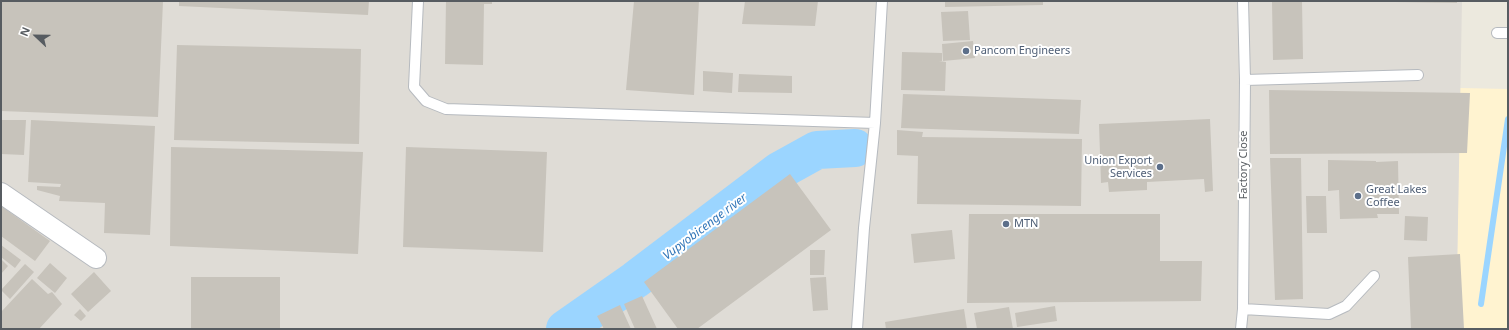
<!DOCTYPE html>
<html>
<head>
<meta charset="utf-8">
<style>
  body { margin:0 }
  #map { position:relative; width:1509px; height:330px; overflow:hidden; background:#ece9de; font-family:"Noto Sans",sans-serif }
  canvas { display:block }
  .frame { position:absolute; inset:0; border:2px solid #575c61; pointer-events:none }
  .north { position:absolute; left:16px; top:16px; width:40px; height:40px; -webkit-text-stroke:3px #fff; paint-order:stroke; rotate:292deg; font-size:11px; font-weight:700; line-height:16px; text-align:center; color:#575c61 }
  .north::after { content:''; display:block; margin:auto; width:14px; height:18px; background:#575c61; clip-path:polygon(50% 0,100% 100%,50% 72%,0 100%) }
</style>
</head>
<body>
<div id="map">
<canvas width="1509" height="330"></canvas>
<div class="frame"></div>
<div class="north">N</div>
</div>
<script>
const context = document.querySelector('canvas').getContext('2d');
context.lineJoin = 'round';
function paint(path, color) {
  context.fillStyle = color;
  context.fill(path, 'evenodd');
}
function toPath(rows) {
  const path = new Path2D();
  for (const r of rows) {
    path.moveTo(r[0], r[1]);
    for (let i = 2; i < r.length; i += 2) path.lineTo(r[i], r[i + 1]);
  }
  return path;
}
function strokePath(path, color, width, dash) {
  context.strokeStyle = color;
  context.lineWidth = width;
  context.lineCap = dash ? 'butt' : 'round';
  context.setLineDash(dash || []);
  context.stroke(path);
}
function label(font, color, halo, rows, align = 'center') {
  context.font = font + ' "Noto Sans",sans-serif';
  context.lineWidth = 4;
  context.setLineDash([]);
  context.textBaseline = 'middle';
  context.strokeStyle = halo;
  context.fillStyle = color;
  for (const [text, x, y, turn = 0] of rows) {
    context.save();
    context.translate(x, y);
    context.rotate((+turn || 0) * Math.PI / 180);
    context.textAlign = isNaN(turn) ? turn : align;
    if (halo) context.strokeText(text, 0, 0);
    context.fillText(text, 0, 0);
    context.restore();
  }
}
const commercial = toPath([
  [1460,88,1508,89,1508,329,1456,329]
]);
const industrial = toPath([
  [1,1,1462,1,1456,329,1,329]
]);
const stream = toPath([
  [1481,304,1508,119]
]);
const river = toPath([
  [565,329,635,280,779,171,817,150,855,148]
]);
const building = toPath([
  [1,1,163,1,158,117,1,111],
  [179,1,369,1,368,15,179,6],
  [446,1,492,1,492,4,484,4,483,65,445,64],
  [634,1,699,1,694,95,626,90],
  [745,1,818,1,815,26,742,24],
  [945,1,1043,1,1043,5,945,7],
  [1302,1,1303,59,1273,60,1272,2],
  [1395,1,1457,1,1457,3,1395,2],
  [968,11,970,40,943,41,941,12],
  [973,41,975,58,943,61,942,44],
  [177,45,361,49,359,144,174,140],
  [902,52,942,53,942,61,939,61,946,62,945,91,901,90],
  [703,71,733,73,732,93,703,91],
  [739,74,792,76,792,93,738,92],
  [1269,90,1470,93,1467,153,1270,154],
  [903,94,1081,100,1079,134,901,128],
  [1210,119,1213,191,1205,192,1204,179,1147,182,1147,190,1109,192,1108,182,1101,183,1099,124],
  [1,120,26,120,24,155,1,154],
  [31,120,155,126,150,235,104,233,105,203,59,201,60,196,37,190,37,186,60,187,61,184,28,182],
  [897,130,923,132,922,137,1082,139,1081,206,917,204,918,156,897,155],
  [171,147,363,152,358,254,170,246],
  [406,147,547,152,543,252,403,247],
  [1270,158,1301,158,1303,299,1275,300],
  [1328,160,1376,161,1376,162,1398,161,1399,214,1377,214,1378,218,1340,219,1339,190,1328,191],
  [790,174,831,230,697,329,678,329,644,282],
  [1306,196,1326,196,1327,233,1307,233],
  [1,206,50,241,35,261,1,236],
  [969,214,1160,214,1160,261,1202,261,1201,301,967,303],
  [1405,216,1428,217,1427,241,1404,240],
  [952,230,955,259,914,263,911,234],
  [1,245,21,260,15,268,1,257],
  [810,250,825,250,824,275,810,275],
  [1460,254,1464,329,1411,329,1408,257],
  [1,259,8,266,1,274],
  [50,263,67,278,55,293,37,278],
  [25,264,34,272,10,299,1,290],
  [94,272,111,291,88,312,71,294],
  [191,277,280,277,280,329,191,329],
  [826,277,828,310,813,311,810,278],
  [32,279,48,294,52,292,62,304,39,329,1,329,1,312],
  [642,296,657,329,635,329,624,304],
  [620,305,631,329,604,329,597,316],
  [1055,306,1057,321,1017,327,1015,313],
  [1009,307,1013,329,977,329,974,313],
  [80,309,86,316,81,321,74,315],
  [964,309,967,329,886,329,885,322]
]);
const service = toPath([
  [418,1,414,87,426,101,446,109,875,123],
  [1497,33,1508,33],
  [1245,80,1418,75],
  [1243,309,1329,314,1346,306,1374,276],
  [857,329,864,228,875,123,882,1],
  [1241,329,1243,309,1245,80,1243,1]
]);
const minor = toPath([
  [1,193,96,258]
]);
const markers = [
  [966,51,4,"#5c6f8a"],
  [1160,167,4,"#5c6f8a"],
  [1358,196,4,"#5c6f8a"],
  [1006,224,4,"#5c6f8a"]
];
const serviceNames = [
  ["Pancom Engineers",974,51],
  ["Union Export",1152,161,"right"],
  ["Services",1152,174,"right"],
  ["Great Lakes",1366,190],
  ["Coffee",1366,203],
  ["MTN",1014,224]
];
const streetNames = [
  ["Factory Close",1244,165,-90]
];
const waterNames = [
  ["Vupyobicenge river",705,227,-37]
];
paint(commercial, '#fff3d0');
paint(industrial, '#dfdcd6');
strokePath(stream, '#9bd5ff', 6);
strokePath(river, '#9bd5ff', 38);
paint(building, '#c7c3bb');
strokePath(service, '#b6babf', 12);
strokePath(minor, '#b6babf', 22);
strokePath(service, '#fff', 10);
strokePath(minor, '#fff', 20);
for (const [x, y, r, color] of markers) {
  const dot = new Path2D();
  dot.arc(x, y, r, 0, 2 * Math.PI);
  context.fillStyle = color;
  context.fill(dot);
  strokePath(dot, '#fff', 1.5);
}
label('11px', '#4e5e75', '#fff', serviceNames, 'left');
label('11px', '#575c61', '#fff', streetNames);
label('italic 12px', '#3276b8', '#fff', waterNames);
</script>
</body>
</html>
